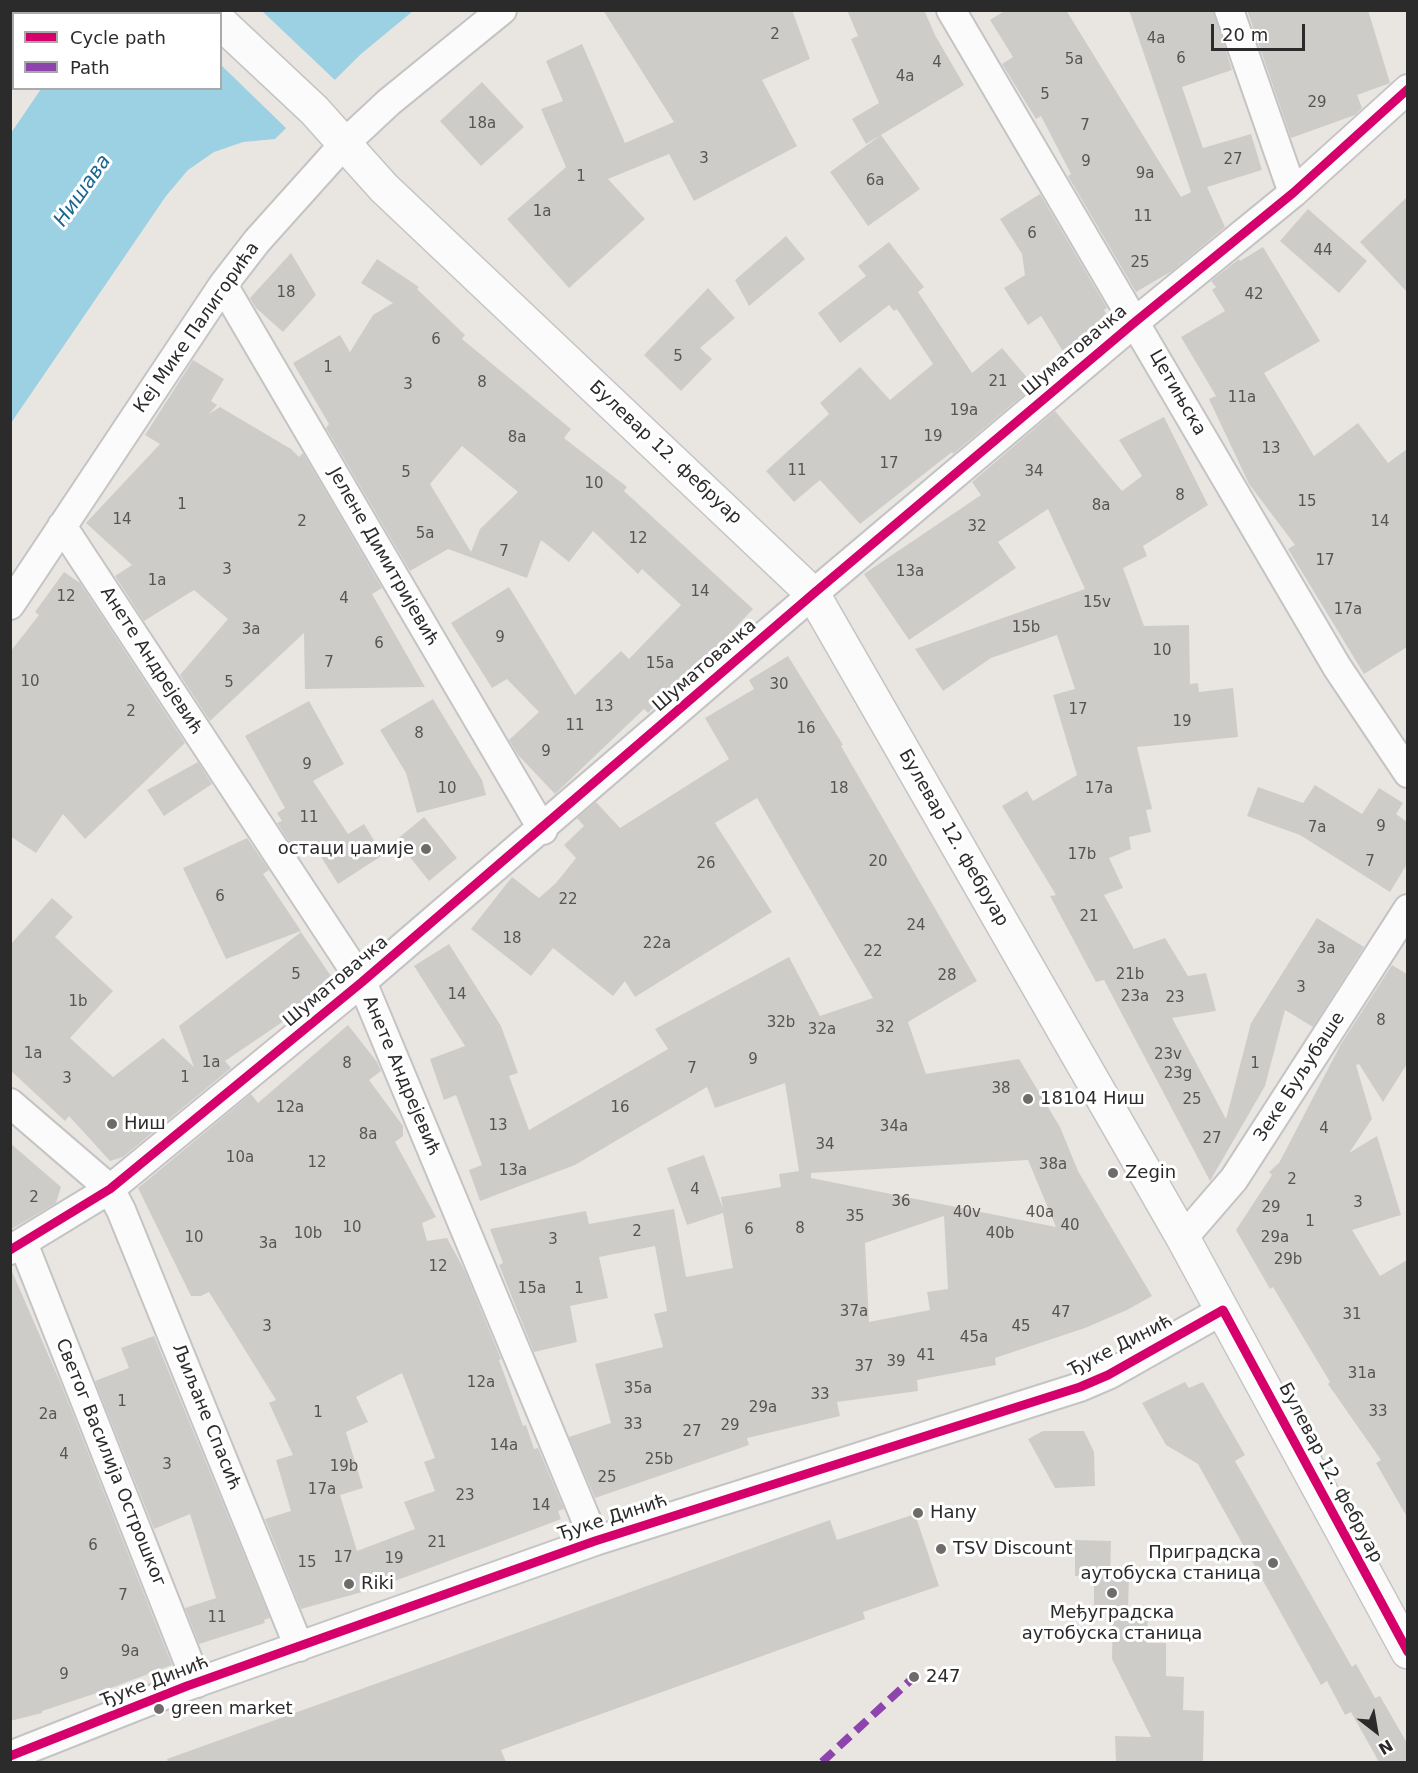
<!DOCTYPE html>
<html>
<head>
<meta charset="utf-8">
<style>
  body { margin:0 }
  #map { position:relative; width:1418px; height:1773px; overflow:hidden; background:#e9e6e2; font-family:"DejaVu Sans",sans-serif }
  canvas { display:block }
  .frame { position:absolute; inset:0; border:12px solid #2b2b2b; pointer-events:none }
  .legend { position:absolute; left:12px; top:12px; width:210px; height:78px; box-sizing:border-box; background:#fff; border:2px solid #aaa; margin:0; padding:8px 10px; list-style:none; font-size:18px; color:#2b2b2b }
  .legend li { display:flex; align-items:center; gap:12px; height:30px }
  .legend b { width:30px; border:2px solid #aaa }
  .north { position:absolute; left:1346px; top:1701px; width:60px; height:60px; -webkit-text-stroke:4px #fff; paint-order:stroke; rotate:149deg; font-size:16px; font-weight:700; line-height:24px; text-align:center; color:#2b2b2b }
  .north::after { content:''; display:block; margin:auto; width:21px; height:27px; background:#2b2b2b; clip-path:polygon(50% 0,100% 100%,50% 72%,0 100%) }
  .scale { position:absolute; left:1211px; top:24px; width:94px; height:27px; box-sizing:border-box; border:3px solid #2b2b2b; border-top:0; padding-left:8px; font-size:18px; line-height:21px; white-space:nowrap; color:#2b2b2b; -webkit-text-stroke:4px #fff; paint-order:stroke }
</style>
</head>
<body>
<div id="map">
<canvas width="1418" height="1773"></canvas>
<div class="frame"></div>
<ul class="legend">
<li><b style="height:8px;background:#d6006c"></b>Cycle path</li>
<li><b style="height:8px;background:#8e44ad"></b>Path</li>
</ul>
<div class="north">N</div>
<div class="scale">20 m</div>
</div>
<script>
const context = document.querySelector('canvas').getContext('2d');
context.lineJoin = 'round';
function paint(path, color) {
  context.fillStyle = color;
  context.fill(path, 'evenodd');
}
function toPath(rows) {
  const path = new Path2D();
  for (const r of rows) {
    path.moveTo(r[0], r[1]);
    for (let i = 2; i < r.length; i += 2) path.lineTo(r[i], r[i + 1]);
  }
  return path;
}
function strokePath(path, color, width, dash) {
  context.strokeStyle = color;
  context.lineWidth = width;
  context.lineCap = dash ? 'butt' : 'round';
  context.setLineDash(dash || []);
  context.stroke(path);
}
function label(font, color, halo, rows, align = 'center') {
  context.font = font + ' "DejaVu Sans",sans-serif';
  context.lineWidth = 6;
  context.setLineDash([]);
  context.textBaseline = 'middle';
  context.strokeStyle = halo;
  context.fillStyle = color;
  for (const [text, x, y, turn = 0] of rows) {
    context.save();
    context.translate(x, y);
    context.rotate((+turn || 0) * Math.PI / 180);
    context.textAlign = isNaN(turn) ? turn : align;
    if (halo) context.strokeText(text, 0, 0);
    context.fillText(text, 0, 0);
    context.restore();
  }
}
const water = toPath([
  [77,11,413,11,361,54,275,139,243,142,214,152,188,170,166,196,11,423,11,133,41,89,220,88,220,14,76,13]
]);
const pier = toPath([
  [164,11,262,11,337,82,288,130,221,65,220,14,167,13]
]);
const building = toPath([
  [603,10,792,10,810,59,762,80,797,146,694,201,669,154,608,179,645,219,569,288,507,219,566,167,541,109,563,101,546,61,582,44,625,143,674,122],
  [847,10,924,10,935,35,964,85,866,144,852,119,879,103,851,39,858,36],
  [1006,10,1066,10,1181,197,1191,192,1129,10,1213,10,1232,70,1182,87,1203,148,1251,134,1262,170,1207,187,1225,227,1172,271,1136,292,1068,176,1071,174,1041,116,1036,119,1002,64,1013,57,990,20],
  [1247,10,1368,10,1390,83,1357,95,1362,108,1355,115,1291,138],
  [482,82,524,127,481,166,440,121],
  [881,135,920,189,868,226,830,172],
  [1040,194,1107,308,1104,310,1111,321,1064,353,1041,316,1028,325,1004,288,1025,275,1022,254,1000,219],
  [1407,197,1407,292,1360,242],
  [1308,209,1367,261,1339,293,1280,241],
  [786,236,805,259,749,306,735,280],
  [889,242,924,287,918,292,972,373,1002,348,1034,386,953,454,952,452,860,524,820,480,794,502,766,471,829,414,820,403,860,367,890,400,933,364,897,309,894,311,889,305,840,343,818,313,866,276,858,266],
  [1263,247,1320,341,1264,373,1314,456,1358,423,1388,463,1407,449,1407,647,1364,674,1288,549,1295,545,1249,484,1209,399,1216,396,1181,337,1225,311,1212,290,1216,287,1211,281,1239,259,1240,261],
  [291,253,316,295,283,332,256,308,250,298],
  [377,259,419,287,417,289,465,335,462,339,571,429,564,438,627,487,624,491,753,609,683,683,681,680,648,713,644,709,555,794,518,755,509,740,539,712,507,679,492,688,451,623,509,587,575,695,621,651,629,659,681,605,642,569,638,574,593,531,569,562,541,540,527,578,448,549,410,571,326,428,329,424,293,363,340,335,350,352,373,315,393,303,361,283],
  [462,446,518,492,480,529,471,552,430,484],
  [708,288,735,318,700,348,712,359,681,391,644,355],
  [193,360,224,379,211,401,217,405,209,414,220,407,291,449,299,457,303,453,382,588,372,594,425,687,305,689,304,633,210,721,180,675,228,619,194,590,144,621,115,576,132,565,86,523,160,444,145,435],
  [1055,411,1122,491,1142,476,1119,440,1164,417,1208,505,1143,546,1147,556,1123,568,1144,626,1189,625,1190,684,1198,683,1199,692,1233,688,1238,737,1137,747,1152,809,1146,810,1151,832,1129,837,1131,849,1109,858,1123,888,1104,895,1134,949,1165,938,1188,976,1206,973,1216,1011,1172,1018,1226,1119,1251,1023,1317,918,1364,947,1313,1027,1285,1010,1265,1086,1210,1181,1104,980,1096,982,1050,896,1056,895,1002,806,1027,791,1033,801,1077,775,1053,695,1075,689,1057,635,991,658,943,691,915,649,1085,589,1048,509,998,542,1016,568,909,640,864,574,981,495,972,482],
  [64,572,80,583,185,743,85,839,63,814,36,853,10,836,10,652,39,615,35,612],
  [788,656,843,745,841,746,977,981,908,1022,926,1074,1019,1059,1060,1127,1078,1171,1152,1296,1127,1310,1085,1328,995,1358,996,1365,917,1380,918,1391,837,1402,840,1416,747,1438,749,1445,595,1498,569,1437,611,1423,595,1364,663,1347,654,1314,667,1311,655,1246,599,1257,608,1298,570,1306,577,1342,534,1352,499,1265,503,1263,490,1229,586,1211,589,1224,674,1209,686,1277,733,1268,723,1213,687,1225,667,1168,704,1155,723,1209,721,1197,781,1187,779,1174,799,1171,785,1083,715,1108,707,1087,575,1165,480,1201,469,1170,482,1165,456,1095,444,1100,430,1059,465,1046,414,966,449,944,501,1026,518,1073,509,1076,529,1130,668,1049,655,1029,789,957,820,1016,873,998,757,798,715,823,772,912,635,997,625,981,613,996,553,948,531,976,471,929,512,877,539,898,556,883,576,858,564,845,584,826,577,818,596,802,620,828,729,759,705,718,754,689,749,680],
  [1028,1160,1056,1227,811,1178,811,1173],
  [944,1216,948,1289,927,1292,930,1310,869,1322,865,1243],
  [433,699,482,780,486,795,417,813,406,773,380,730],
  [309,701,344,764,313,781,348,834,364,824,383,855,338,884,312,842,296,852,277,823,282,821,277,813,285,808,245,736],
  [198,762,212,784,164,816,147,790],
  [1315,785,1362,814,1379,788,1403,803,1396,814,1407,822,1407,864,1390,892,1300,835,1247,816,1258,787,1303,803],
  [424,817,457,858,429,881,396,840],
  [247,838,269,870,263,874,301,931,226,959,183,868],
  [52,898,73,917,55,937,113,991,70,1038,113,1077,163,1038,194,1067,179,1026,301,932,335,982,306,1006,225,1061,231,1068,123,1157,110,1161,69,1116,65,1121,10,1070,10,945],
  [1392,965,1407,974,1407,1064,1383,1102,1359,1064,1356,1065,1372,1119,1349,1153,1377,1136,1401,1215,1352,1230,1380,1276,1407,1260,1407,1517,1376,1463,1381,1460,1328,1384,1330,1382,1273,1287,1270,1289,1236,1230,1272,1175,1269,1172,1279,1163,1341,1044],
  [348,1025,377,1062,381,1071,369,1080,403,1126,403,1136,395,1142,436,1217,422,1223,427,1241,447,1238,465,1271,501,1359,499,1360,523,1426,526,1425,534,1449,538,1448,564,1509,558,1511,561,1519,535,1529,373,1589,301,1609,265,1519,291,1511,276,1460,293,1455,269,1403,276,1400,209,1292,201,1296,191,1296,138,1188,251,1094,258,1103],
  [402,1373,435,1458,424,1462,435,1491,404,1502,415,1529,357,1551,340,1495,363,1488,346,1432,368,1422,356,1397],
  [10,1143,61,1187,56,1203,10,1230],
  [10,1267,61,1384,172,1665,103,1691,42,1711,42,1713,10,1721],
  [154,1336,270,1618,264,1620,265,1623,199,1644,185,1608,216,1598,190,1514,154,1529,95,1381,129,1368,121,1348],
  [1185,1382,1189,1388,1203,1382,1245,1455,1235,1461,1352,1667,1356,1664,1375,1698,1380,1696,1407,1743,1407,1762,1379,1762,1351,1712,1345,1715,1327,1681,1321,1685,1198,1464,1166,1445,1142,1403],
  [1043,1431,1084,1431,1094,1452,1095,1486,1055,1488,1028,1439],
  [915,1514,939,1586,863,1612,865,1619,501,1750,506,1762,168,1762,167,1759,830,1520,837,1540],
  [1075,1540,1111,1541,1110,1575,1129,1576,1128,1610,1148,1610,1147,1643,1166,1643,1166,1676,1184,1677,1183,1710,1204,1711,1203,1762,1116,1762,1115,1736,1151,1737,1112,1659,1113,1609,1094,1609,1094,1577,1075,1576]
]);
const minor = toPath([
  [951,10,1337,667,1408,773],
  [1229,10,1293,193],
  [223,285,543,830],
  [62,526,362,982,595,1541],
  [10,605,223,285,257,241,345,143,389,102,502,10],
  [10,1103,110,1189,121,1210,299,1647],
  [1183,1238,1234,1179,1408,909],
  [23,1243,197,1683],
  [10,1250,110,1189,362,982,813,594,1135,322,1293,193,1408,89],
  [10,1756,187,1686,595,1541,1080,1387,1108,1375,1223,1310]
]);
const secondary = toPath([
  [220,22,314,110,384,188,813,594,1183,1238,1408,1652]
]);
const quiet = toPath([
  [822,1762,914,1677]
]);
const cycleway = toPath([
  [10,1250,110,1189,362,982,813,594,1135,322,1293,193,1408,89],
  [10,1756,187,1686,595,1541,1080,1387,1108,1375,1223,1310,1408,1652]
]);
const markers = [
  [426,849,6,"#6e6c6b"],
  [1028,1099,6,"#6e6c6b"],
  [112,1124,6,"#6e6c6b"],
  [1113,1173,6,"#6e6c6b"],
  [918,1513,6,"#6e6c6b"],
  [941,1549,6,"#6e6c6b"],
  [1273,1563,6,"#6e6c6b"],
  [349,1584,6,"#6e6c6b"],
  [1112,1593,6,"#6e6c6b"],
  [914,1677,6,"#6e6c6b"],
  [159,1709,6,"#6e6c6b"]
];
const numberNames = [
  ["2",775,35],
  ["4a",1156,39],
  ["6",1181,59],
  ["5a",1074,60],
  ["4",937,63],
  ["4a",905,77],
  ["5",1045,95],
  ["29",1317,103],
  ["18a",482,124],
  ["7",1085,126],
  ["3",704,159],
  ["27",1233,160],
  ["9",1086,162],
  ["9a",1145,174],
  ["1",581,177],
  ["6a",875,181],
  ["1a",542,212],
  ["11",1143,217],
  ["6",1032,234],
  ["44",1323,251],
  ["25",1140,263],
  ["18",286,293],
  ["42",1254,295],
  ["6",436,340],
  ["5",678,357],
  ["1",328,368],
  ["21",998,382],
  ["8",482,383],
  ["3",408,385],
  ["11a",1242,398],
  ["19a",964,411],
  ["19",933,437],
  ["8a",517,438],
  ["13",1271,449],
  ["17",889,464],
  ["11",797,471],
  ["34",1034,472],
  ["5",406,473],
  ["10",594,484],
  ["8",1180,496],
  ["15",1307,502],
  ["1",182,505],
  ["8a",1101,506],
  ["14",122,520],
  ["2",302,522],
  ["14",1380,522],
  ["32",977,527],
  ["5a",425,534],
  ["12",638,539],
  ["7",504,552],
  ["17",1325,561],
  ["3",227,570],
  ["13a",910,572],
  ["1a",157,581],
  ["14",700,592],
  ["12",66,597],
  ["4",344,599],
  ["15v",1097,603],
  ["17a",1348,610],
  ["15b",1026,628],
  ["3a",251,630],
  ["9",500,638],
  ["6",379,644],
  ["10",1162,651],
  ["7",329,663],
  ["15a",660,664],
  ["10",30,682],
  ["5",229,683],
  ["30",779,685],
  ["13",604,707],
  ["17",1078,710],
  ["2",131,712],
  ["19",1182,722],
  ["11",575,726],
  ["16",806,729],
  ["8",419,734],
  ["9",546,752],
  ["9",307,765],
  ["10",447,789],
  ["18",839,789],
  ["17a",1099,789],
  ["11",309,818],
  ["9",1381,827],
  ["7a",1317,828],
  ["17b",1082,855],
  ["20",878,862],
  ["7",1370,862],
  ["26",706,864],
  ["6",220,897],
  ["22",568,900],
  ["21",1089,917],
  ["24",916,926],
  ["18",512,939],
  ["22a",657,944],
  ["3a",1326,949],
  ["22",873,952],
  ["5",296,975],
  ["21b",1130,975],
  ["28",947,976],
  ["3",1301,988],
  ["14",457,995],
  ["23a",1135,997],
  ["23",1175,998],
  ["1b",78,1002],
  ["8",1381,1021],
  ["32b",781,1023],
  ["32",885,1028],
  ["32a",822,1030],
  ["1a",33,1054],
  ["23v",1168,1055],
  ["9",753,1060],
  ["1a",211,1063],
  ["8",347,1064],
  ["1",1255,1064],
  ["7",692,1069],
  ["23g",1178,1074],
  ["1",185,1078],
  ["3",67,1079],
  ["38",1001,1089],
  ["25",1192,1100],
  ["12a",290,1108],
  ["16",620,1108],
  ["13",498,1126],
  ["34a",894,1127],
  ["4",1324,1129],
  ["8a",368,1135],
  ["27",1212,1139],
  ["34",825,1145],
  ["10a",240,1158],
  ["12",317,1163],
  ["38a",1053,1165],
  ["13a",513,1171],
  ["2",1292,1180],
  ["4",695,1190],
  ["2",34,1198],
  ["36",901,1202],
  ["3",1358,1203],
  ["29",1271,1208],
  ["40v",967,1213],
  ["40a",1040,1213],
  ["35",855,1217],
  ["1",1310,1222],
  ["40",1070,1226],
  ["10",352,1228],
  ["8",800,1229],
  ["6",749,1230],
  ["2",637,1232],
  ["10b",308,1234],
  ["40b",1000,1234],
  ["10",194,1238],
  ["29a",1275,1238],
  ["3",553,1240],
  ["3a",268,1244],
  ["29b",1288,1260],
  ["12",438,1267],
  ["15a",532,1289],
  ["1",579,1289],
  ["37a",854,1312],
  ["47",1061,1313],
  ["31",1352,1315],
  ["3",267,1327],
  ["45",1021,1327],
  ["45a",974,1338],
  ["41",926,1356],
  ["39",896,1362],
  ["37",864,1367],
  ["31a",1362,1374],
  ["12a",481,1383],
  ["35a",638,1389],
  ["33",820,1395],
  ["1",122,1402],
  ["29a",763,1408],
  ["33",1378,1412],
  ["1",318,1413],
  ["2a",48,1415],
  ["33",633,1425],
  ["29",730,1426],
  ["27",692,1432],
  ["14a",504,1446],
  ["4",64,1455],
  ["25b",659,1460],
  ["3",167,1465],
  ["19b",344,1467],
  ["25",607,1478],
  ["17a",322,1490],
  ["23",465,1496],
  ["14",541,1506],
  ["21",437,1543],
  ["6",93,1546],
  ["17",343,1558],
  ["19",394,1559],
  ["15",307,1563],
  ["7",123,1596],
  ["11",217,1618],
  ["9a",130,1652],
  ["9",64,1675]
];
const streetNames = [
  ["Кеј Мике Палигорића",197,328,-55],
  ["Шуматовачка",1075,351,-40],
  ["Цетињска",1177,393,60],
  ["Булевар 12. фебруар",665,453,43],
  ["Јелене Димитријевић",383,557,60],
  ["Анете Андрејевић",151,661,57],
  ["Шуматовачка",705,666,-41],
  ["Булевар 12. фебруар",953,838,60],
  ["Шуматовачка",336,982,-40],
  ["Анете Андрејевић",401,1076,67],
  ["Зеке Буљубаше",1300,1077,-57],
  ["Ђуке Динић",1121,1346,-27],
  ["Љиљане Спасић",206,1417,68],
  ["Светог Василија Острошког",110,1463,68],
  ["Булевар 12. фебруар",1330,1473,62],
  ["Ђуке Динић",613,1518,-18],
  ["Ђуке Динић",155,1682,-21]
];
const poiNames = [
  ["остаци џамије",414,849,"right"],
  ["18104 Ниш",1040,1099],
  ["Ниш",124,1124],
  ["Zegin",1125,1173],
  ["Hany",930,1513],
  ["TSV Discount",953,1549],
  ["Приградска",1261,1553,"right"],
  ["аутобуска станица",1261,1574,"right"],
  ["Riki",361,1584],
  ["Међуградска",1112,1613,"center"],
  ["аутобуска станица",1112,1634,"center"],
  ["247",926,1677],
  ["green market",171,1709]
];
const waterNames = [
  ["Нишава",83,191,-55]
];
paint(water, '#9cd0e3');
paint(pier, '#e9e6e2');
paint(building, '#ceccc9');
strokePath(minor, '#c5c4c4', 32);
strokePath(secondary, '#c5c4c4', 36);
strokePath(minor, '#fcfbfb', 28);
strokePath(secondary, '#fcfbfb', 33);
strokePath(quiet, '#8e44ad', 8, [15, 8]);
strokePath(cycleway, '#d6006c', 9);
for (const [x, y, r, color] of markers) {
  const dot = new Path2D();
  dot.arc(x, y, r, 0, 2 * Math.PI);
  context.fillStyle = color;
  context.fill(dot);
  strokePath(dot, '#fff', 2);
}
label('15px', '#565554', null, numberNames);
label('18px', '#2b2b2b', '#fff', streetNames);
label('18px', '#2b2b2b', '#fff', poiNames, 'left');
label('italic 20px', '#196791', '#fff', waterNames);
</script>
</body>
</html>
